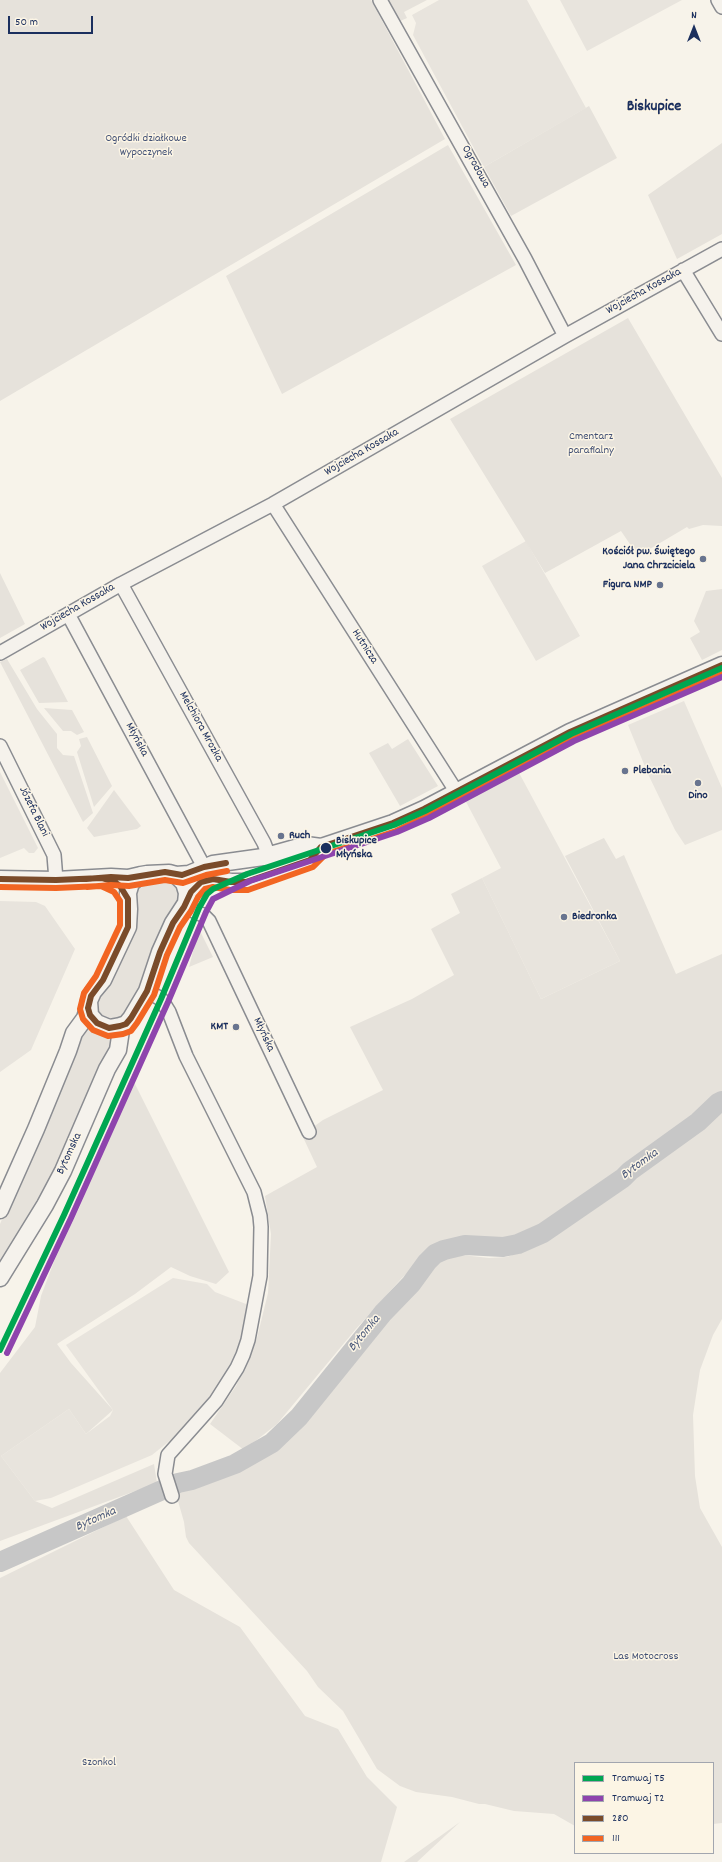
<!DOCTYPE html>
<html>
<head>
<meta charset="utf-8">
<style>
  body { margin:0 }
  #map { position:relative; width:722px; height:1862px; overflow:hidden; background:#f7f3ea; font-family:Dekko,sans-serif }
  canvas { display:block }
  .legend { position:absolute; left:574px; top:1762px; width:140px; height:92px; box-sizing:border-box; background:#fcf5e5; border:1px solid #a2a6af; margin:0; padding:5px 7px; list-style:none; font-size:12px; color:#1b2f5e }
  .legend li { display:flex; align-items:center; gap:8px; height:20px }
  .legend b { width:20px; border:1px solid #a2a6af }
  .north { position:absolute; left:674px; top:8px; width:40px; height:40px; -webkit-text-stroke:3px #fcf5e5; paint-order:stroke; rotate:0deg; font-size:11px; font-weight:700; line-height:16px; text-align:center; color:#1b2f5e }
  .north::after { content:''; display:block; margin:auto; width:14px; height:18px; background:#1b2f5e; clip-path:polygon(50% 0,100% 100%,50% 72%,0 100%) }
  .scale { position:absolute; left:8px; top:16px; width:85px; height:18px; box-sizing:border-box; border:2px solid #1b2f5e; border-top:0; padding-left:5px; font-size:12px; line-height:14px; white-space:nowrap; color:#1b2f5e; -webkit-text-stroke:3px #fcf5e5; paint-order:stroke }
</style>
</head>
<body>
<div id="map">
<canvas width="722" height="1862"></canvas>
<ul class="legend">
<li><b style="height:5px;background:#00a651"></b>Tramwaj T5</li>
<li><b style="height:5px;background:#8e44ad"></b>Tramwaj T2</li>
<li><b style="height:5px;background:#7a4b2a"></b>280</li>
<li><b style="height:5px;background:#f26522"></b>111</li>
</ul>
<div class="north">N</div>
<div class="scale">50 m</div>
</div>
<script>
const context = document.querySelector('canvas').getContext('2d');
context.lineJoin = 'round';
function paint(path, color) {
  context.fillStyle = color;
  context.fill(path, 'evenodd');
}
function toPath(rows) {
  const path = new Path2D();
  for (const r of rows) {
    path.moveTo(r[0], r[1]);
    for (let i = 2; i < r.length; i += 2) path.lineTo(r[i], r[i + 1]);
  }
  return path;
}
function strokePath(path, color, width, dash) {
  context.strokeStyle = color;
  context.lineWidth = width;
  context.lineCap = dash ? 'butt' : 'round';
  context.setLineDash(dash || []);
  context.stroke(path);
}
function label(font, color, halo, rows, align = 'center') {
  context.font = font + ' Dekko,sans-serif';
  context.lineWidth = 3;
  context.setLineDash([]);
  context.textBaseline = 'middle';
  context.strokeStyle = halo;
  context.fillStyle = color;
  for (const [text, x, y, turn = 0] of rows) {
    context.save();
    context.translate(x, y);
    context.rotate((+turn || 0) * Math.PI / 180);
    context.textAlign = isNaN(turn) ? turn : align;
    if (halo) context.strokeText(text, 0, 0);
    context.fillText(text, 0, 0);
    context.restore();
  }
}
const built = toPath([
  [439,0,527,0,586,108,484,167,413,35,416,23,412,15],
  [560,0,682,0,587,51],
  [526,541,580,636,536,661,482,566],
  [684,701,722,788,722,830,685,845,675,830,648,774,628,725],
  [517,769,620,961,541,999,482,878,501,868,464,798],
  [0,772,38,848,34,853,29,853,24,848,0,858],
  [0,901,36,902,45,906,75,949,31,1050,0,1072],
  [173,1278,207,1284,215,1292,246,1304,249,1308,239,1346,225,1378,177,1435,152,1455,51,1498,35,1501,1,1456,69,1409,86,1434,110,1416,113,1410,66,1345]
]);
const green = toPath([
  [0,0,371,0,445,139,0,401],
  [386,0,427,0,404,12,407,18,398,22],
  [589,106,617,158,511,216,484,167],
  [722,143,722,234,677,259,648,195],
  [448,145,516,265,282,394,226,276],
  [628,318,722,478,722,526,703,525,689,529,687,527,638,556,621,531,545,573,450,419],
  [0,573,25,624,0,638],
  [722,589,722,650,702,660,690,638,700,632,694,621,706,591],
  [43,657,45,658,68,702,39,703,20,670],
  [7,659,37,709,57,734,57,748,63,755,74,756,93,813,83,822,0,662],
  [44,708,72,710,84,732,77,735,71,731,63,731],
  [87,737,112,786,94,807,77,752,81,746,79,739],
  [408,739,438,786,400,806,369,753,388,743,392,749],
  [114,790,141,826,137,829,94,837,87,828],
  [604,838,616,859,624,855,676,974,722,954,722,1095,620,1174,551,1223,528,1236,488,1242,454,1240,429,1252,401,1279,355,1330,277,1424,244,1450,210,1424,236,1386,257,1338,268,1293,271,1234,265,1196,317,1167,302,1135,323,1120,383,1090,350,1027,412,999,454,975,431,929,460,913,451,894,482,878,541,999,620,961,565,856],
  [169,879,177,885,180,896,137,999,119,1020,107,1020,97,1014,95,1005,137,887,145,881],
  [199,929,213,957,189,967],
  [86,1023,113,1033,115,1045,57,1168,0,1266,0,1224],
  [132,1078,229,1272,216,1284,190,1276,171,1267,135,1294,57,1344,71,1363,113,1410,86,1434,69,1409,1,1456,35,1501,52,1508,154,1464,157,1483,0,1541,0,1373,35,1327,41,1296,55,1259,81,1204,111,1125],
  [722,1111,722,1319,713,1335,700,1370,693,1415,695,1476,700,1508,722,1547,722,1823,713,1824,713,1763,575,1763,575,1826,554,1814,514,1811,485,1804,479,1804,452,1797,416,1792,400,1786,377,1769,343,1711,318,1687,307,1671,189,1543,186,1537,184,1522,176,1494,233,1473,254,1461,286,1437,326,1393,438,1261,449,1256,462,1255,489,1258,507,1257,536,1246,680,1146,701,1130],
  [126,1516,174,1590,240,1627,305,1716,338,1729,367,1777,397,1807,381,1862,0,1862,0,1578],
  [460,1822,417,1862,404,1862]
]);
const river = toPath([
  [0,1562,178,1483,192,1480,235,1464,272,1443,299,1417,383,1313,411,1284,427,1262,435,1254,444,1250,465,1245,503,1247,518,1244,543,1233,623,1178,630,1171,698,1122,718,1103,722,1101]
]);
const minor = toPath([
  [380,0,525,259,565,336],
  [718,0,722,7],
  [683,270,722,334],
  [273,504,456,791],
  [121,584,264,843,275,872],
  [68,614,204,867],
  [0,653,121,584,273,504,565,336,722,249],
  [0,746,54,855,56,880],
  [184,907,203,915,209,921,309,1132],
  [147,991,161,999,169,1012,186,1056,254,1192,260,1216,261,1227,260,1276,248,1340,243,1355,237,1368,216,1401,168,1455,165,1474,172,1496]
]);
const tertiary = toPath([
  [176,875,189,874,213,864,263,857,306,845,321,847,393,823,424,809,570,732,722,665],
  [0,879,56,880,111,877,128,878,141,875],
  [187,899,191,892,201,882,213,879,231,882,246,882,310,860,321,847],
  [0,1210,36,1129,68,1051,74,1033,85,1018,88,1008],
  [0,1278,45,1205,63,1171,107,1069,118,1050,121,1030,131,1018,147,991,160,952,173,923,186,903,187,893,184,883,176,875,169,873,147,874,141,875,131,883,128,893,129,909,128,927,103,980,93,992,89,1001,90,1015,97,1023,109,1028,120,1026,126,1024]
]);
const bus1 = toPath([
  [0,879,56,880,102,878,113,881,120,886,128,899,128,927,103,980,91,996,88,1008,90,1015,97,1023,109,1028,120,1026,126,1024,131,1018,147,991,160,952,173,923,184,907,191,892,201,882,213,879,231,882,246,882,310,860,321,847,393,823,424,809,570,732,722,665],
  [86,879,111,877,128,878,165,872,182,875,204,867,226,863]
]);
const bus2 = toPath([
  [0,887,56,888,101,886,114,892,120,901,120,925,96,976,84,993,80,1009,83,1019,93,1030,108,1036,123,1034,131,1031,137,1023,154,995,167,955,180,927,191,911,198,897,205,889,213,887,230,890,248,890,313,867,326,854,396,831,427,816,573,739,722,674],
  [87,887,111,885,129,886,165,880,183,883,206,875,227,871]
]);
const tram1 = toPath([
  [0,1350,64,1215,161,999,199,908,207,894,213,889,247,874,394,825,425,811,571,734,722,668]
]);
const tram2 = toPath([
  [7,1353,71,1218,168,1002,206,912,213,899,250,881,397,832,429,818,574,741,722,677]
]);
const markers = [
  [703,559,4,"#68748f"],
  [660,585,4,"#68748f"],
  [625,771,4,"#68748f"],
  [698,783,4,"#68748f"],
  [281,836,4,"#68748f"],
  [326,848,6,"#1b2f5e"],
  [564,917,4,"#68748f"],
  [236,1027,4,"#68748f"]
];
const parkNames = [
  ["Ogródki działkowe",146,139],
  ["Wypoczynek",146,153],
  ["Cmentarz",591,437],
  ["parafialny",591,451],
  ["Las Motocross",646,1657],
  ["Szonkol",99,1763]
];
const streetNames = [
  ["Ogrodowa",475,167,61],
  ["Wojciecha Kossaka",644,292,-29],
  ["Wojciecha Kossaka",362,453,-30],
  ["Wojciecha Kossaka",78,608,-30],
  ["Hutnicza",364,647,57],
  ["Melchiora Mrozka",200,727,61],
  ["Młyńska",136,740,62],
  ["Józefa Blani",33,812,64],
  ["Młyńska",263,1035,65],
  ["Bytomska",70,1154,-65]
];
const poiNames = [
  ["Kościół pw. Świętego",695,552],
  ["Jana Chrzciciela",695,566],
  ["Figura NMP",652,585],
  ["Plebania",633,771,"left"],
  ["Dino",698,796,"center"],
  ["Ruch",289,836,"left"],
  ["Biedronka",572,917,"left"],
  ["KMT",228,1027]
];
const stopNames = [
  ["Biskupice",336,841],
  ["Młyńska",336,855]
];
const waterNames = [
  ["Bytomka",640,1165,-36],
  ["Bytomka",365,1334,-51],
  ["Bytomka",96,1520,-24]
];
const districtNames = [
  ["Biskupice",654,108]
];
paint(built, '#e8e4dd');
paint(green, '#e6e2db');
strokePath(river, '#c7c7c7', 20);
strokePath(minor, '#8a8c91', 16);
strokePath(tertiary, '#8a8c91', 19);
strokePath(minor, '#f5f2ec', 13);
strokePath(tertiary, '#f5f2ec', 16);
strokePath(bus1, '#7a4b2a', 6);
strokePath(bus2, '#f26522', 6);
strokePath(tram1, '#00a651', 6);
strokePath(tram2, '#8e44ad', 6);
for (const [x, y, r, color] of markers) {
  const dot = new Path2D();
  dot.arc(x, y, r, 0, 2 * Math.PI);
  context.fillStyle = color;
  context.fill(dot);
  strokePath(dot, '#fcf5e5', 1.5);
}
label('12px', '#425176', '#fcf5e5', parkNames);
label('12px', '#1b2f5e', '#fcf5e5', streetNames);
label('bold 12px', '#1b2f5e', '#fcf5e5', poiNames, 'right');
label('bold 12px', '#1b2f5e', '#fcf5e5', stopNames, 'left');
label('italic 13px', '#485779', '#fcf5e5', waterNames);
label('bold 16px', '#1b2f5e', '#fcf5e5', districtNames);
</script>
</body>
</html>
